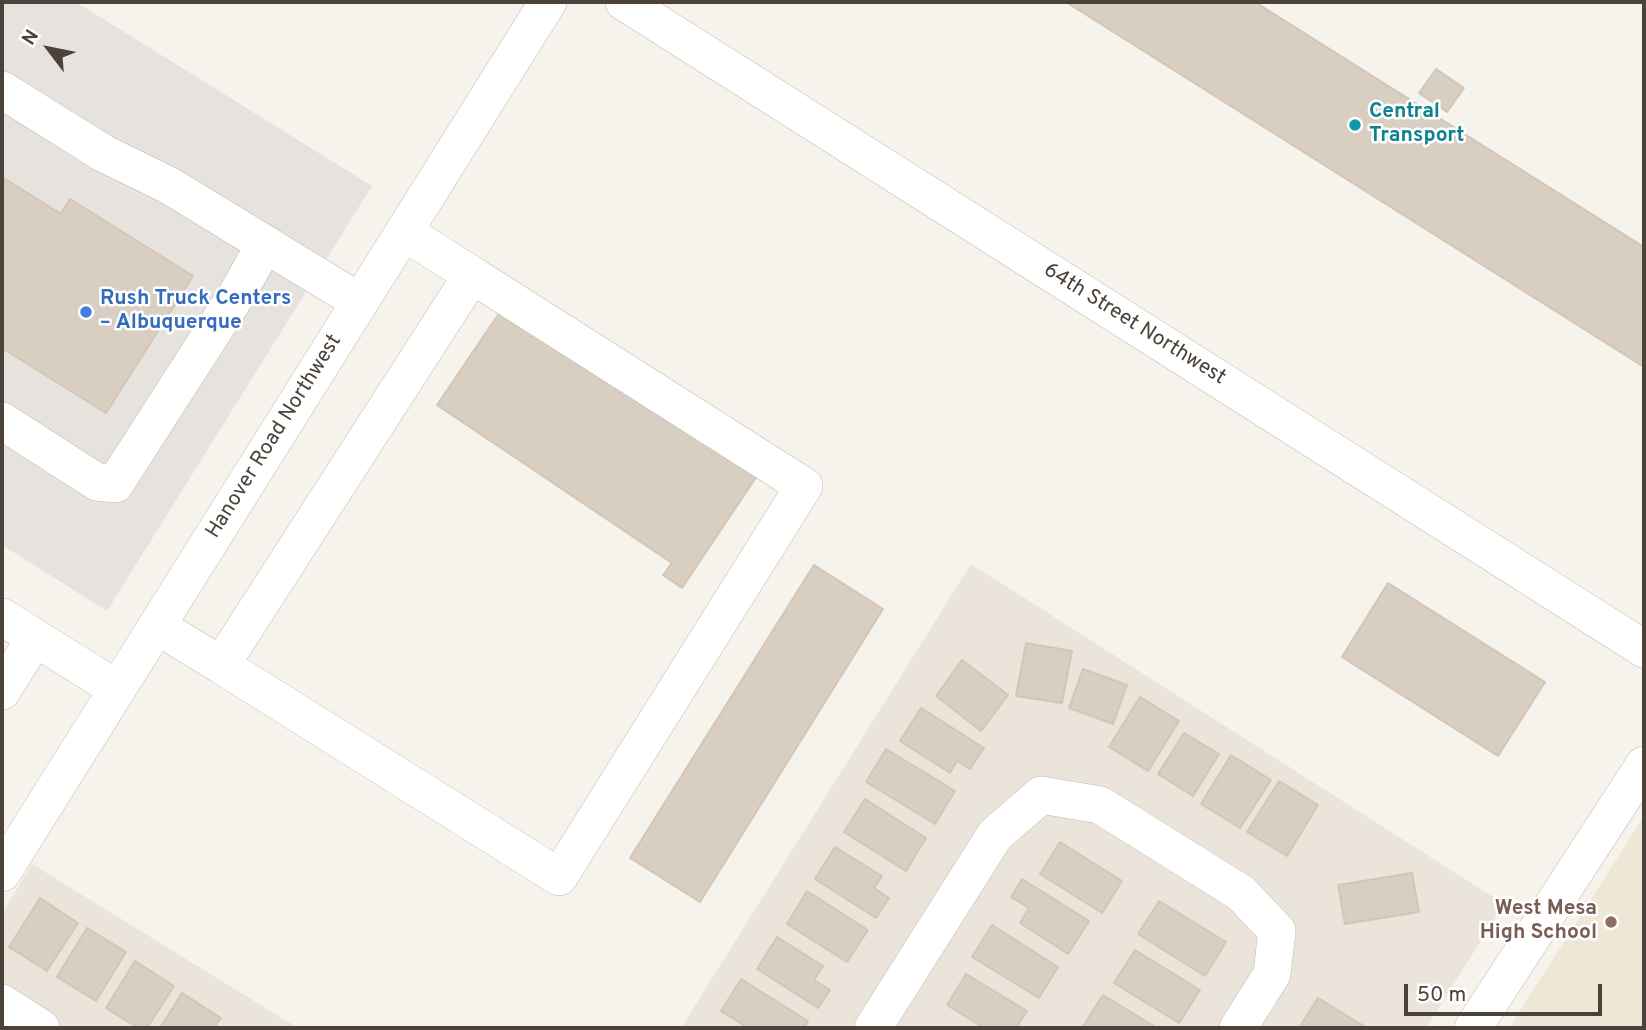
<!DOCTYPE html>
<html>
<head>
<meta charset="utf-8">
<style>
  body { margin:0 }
  #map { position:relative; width:1646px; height:1030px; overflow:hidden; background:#f6f3ec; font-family:Overpass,sans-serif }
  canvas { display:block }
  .frame { position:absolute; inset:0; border:4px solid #4b4339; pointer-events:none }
  .north { position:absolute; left:14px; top:14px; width:70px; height:70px; -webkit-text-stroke:5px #fff; paint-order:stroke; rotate:302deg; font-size:19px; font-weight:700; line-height:28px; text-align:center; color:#4b4339 }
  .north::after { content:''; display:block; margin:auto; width:24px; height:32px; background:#4b4339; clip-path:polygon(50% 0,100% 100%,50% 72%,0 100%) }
  .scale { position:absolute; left:1404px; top:984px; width:198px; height:32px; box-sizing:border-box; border:4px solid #4b4339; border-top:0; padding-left:9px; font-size:21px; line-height:24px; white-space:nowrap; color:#4b4339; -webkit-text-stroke:5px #fff; paint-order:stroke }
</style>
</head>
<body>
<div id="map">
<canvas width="1646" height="1030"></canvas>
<div class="frame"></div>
<div class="north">N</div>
<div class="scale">50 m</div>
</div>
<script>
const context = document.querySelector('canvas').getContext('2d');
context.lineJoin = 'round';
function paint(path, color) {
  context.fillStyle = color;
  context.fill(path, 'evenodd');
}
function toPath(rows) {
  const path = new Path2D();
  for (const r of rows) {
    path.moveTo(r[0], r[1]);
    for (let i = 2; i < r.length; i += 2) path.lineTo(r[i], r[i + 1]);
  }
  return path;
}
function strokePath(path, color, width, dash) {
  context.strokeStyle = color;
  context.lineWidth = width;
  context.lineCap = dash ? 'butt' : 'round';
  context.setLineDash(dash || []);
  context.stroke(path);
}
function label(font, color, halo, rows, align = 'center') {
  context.font = font + ' Overpass,sans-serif';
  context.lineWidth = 5;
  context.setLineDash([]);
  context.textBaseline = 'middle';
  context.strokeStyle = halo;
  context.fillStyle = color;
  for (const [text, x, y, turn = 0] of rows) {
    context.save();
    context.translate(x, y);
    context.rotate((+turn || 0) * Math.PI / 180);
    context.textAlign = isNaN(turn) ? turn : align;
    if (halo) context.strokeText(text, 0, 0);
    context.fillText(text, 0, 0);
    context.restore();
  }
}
const residential = toPath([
  [971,564,1504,904,1426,1028,681,1028],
  [32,864,298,1028,2,1028,2,914]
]);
const industrial = toPath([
  [2,2,76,2,372,186,107,611,2,545]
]);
const education = toPath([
  [1644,816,1644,1028,1509,1028]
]);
const building = toPath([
  [1066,2,1255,2,1644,247,1644,367,1066,2],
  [1436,69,1464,88,1447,112,1419,93,1436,69],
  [2,177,61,214,70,199,193,276,106,413,2,348,2,177],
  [506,303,759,473,682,588,663,575,672,563,437,405,506,303],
  [814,565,883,609,700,902,630,858,814,565],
  [1388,583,1545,682,1498,756,1342,657,1388,583],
  [1026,643,1072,651,1062,703,1016,696,1026,643],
  [962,660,1008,695,981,731,936,696,962,660],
  [1083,669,1127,685,1113,724,1069,708,1083,669],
  [1140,697,1179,721,1148,771,1109,747,1140,697],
  [921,708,984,748,970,769,957,761,950,773,900,741,921,708],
  [1184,733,1219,754,1193,796,1158,774,1184,733],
  [886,749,955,791,935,824,866,782,886,749],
  [1231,755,1271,780,1240,828,1201,804,1231,755],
  [1279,781,1318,805,1287,856,1247,832,1279,781],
  [865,799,926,838,906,871,844,832,865,799],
  [1060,842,1122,881,1102,913,1040,874,1060,842],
  [835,847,882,876,874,888,889,898,876,918,815,879,835,847],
  [1412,873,1419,912,1345,924,1338,885,1412,873],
  [1022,879,1089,921,1068,954,1020,923,1029,908,1011,897,1022,879],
  [807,891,868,930,847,962,787,924,807,891],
  [40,898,78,923,47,971,9,947,40,898],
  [1159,901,1226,942,1205,976,1138,934,1159,901],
  [992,925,1058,967,1039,998,972,957,992,925],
  [87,928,126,952,96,1001,57,977,87,928],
  [777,937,823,966,814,980,830,990,818,1008,757,969,777,937],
  [1135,950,1200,990,1179,1023,1114,983,1135,950],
  [135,961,174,986,147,1028,138,1028,106,1008,135,961],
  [966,974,1027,1011,1016,1028,984,1028,947,1005,966,974],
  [741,979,808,1021,804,1028,748,1028,721,1011,741,979],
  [182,993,221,1018,214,1028,160,1028,182,993],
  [1103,995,1157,1028,1082,1028,1103,995],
  [1318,998,1367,1028,1299,1028,1318,998]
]);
const minor = toPath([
  [624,2,1644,649],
  [2,90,103,153,170,186,360,302],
  [2,421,97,482,115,484,237,294,265,244],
  [2,617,117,689],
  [157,626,221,665,472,275,404,232],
  [221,665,559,877,804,486,472,275],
  [2,691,35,638],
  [2,873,548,2],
  [2,1003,41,1028],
  [873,1028,995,835,1041,795,1100,805,1241,893,1277,931,1272,974,1238,1028],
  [1473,1028,1644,765]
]);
const markers = [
  [1355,125,7,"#0f9aa8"],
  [86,312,7,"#3f7fe0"],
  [1611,922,7,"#8d6e63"]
];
const cultureNames = [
  ["Central",1369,113],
  ["Transport",1369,137]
];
const shopNames = [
  ["Rush Truck Centers",100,300],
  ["– Albuquerque",100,324]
];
const streetNames = [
  ["64th Street Northwest",1134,325,32],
  ["Hanover Road Northwest",275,437,-58]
];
const educationNames = [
  ["West Mesa",1597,910],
  ["High School",1597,934]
];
paint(residential, '#eae4da');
paint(industrial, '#e6e2dd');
paint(education, '#efe7d6');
paint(building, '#d8cec1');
strokePath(building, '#d3c6b4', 2);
strokePath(minor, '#c2baae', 38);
strokePath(minor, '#fff', 37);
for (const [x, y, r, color] of markers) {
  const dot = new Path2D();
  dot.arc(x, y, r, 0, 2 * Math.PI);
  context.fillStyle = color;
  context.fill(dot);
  strokePath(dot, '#fff', 2.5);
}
label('bold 21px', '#0d838f', '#fff', cultureNames, 'left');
label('bold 21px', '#366cbe', '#fff', shopNames, 'left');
label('21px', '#4b4339', '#fff', streetNames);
label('bold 21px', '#785e54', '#fff', educationNames, 'right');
</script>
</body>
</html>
